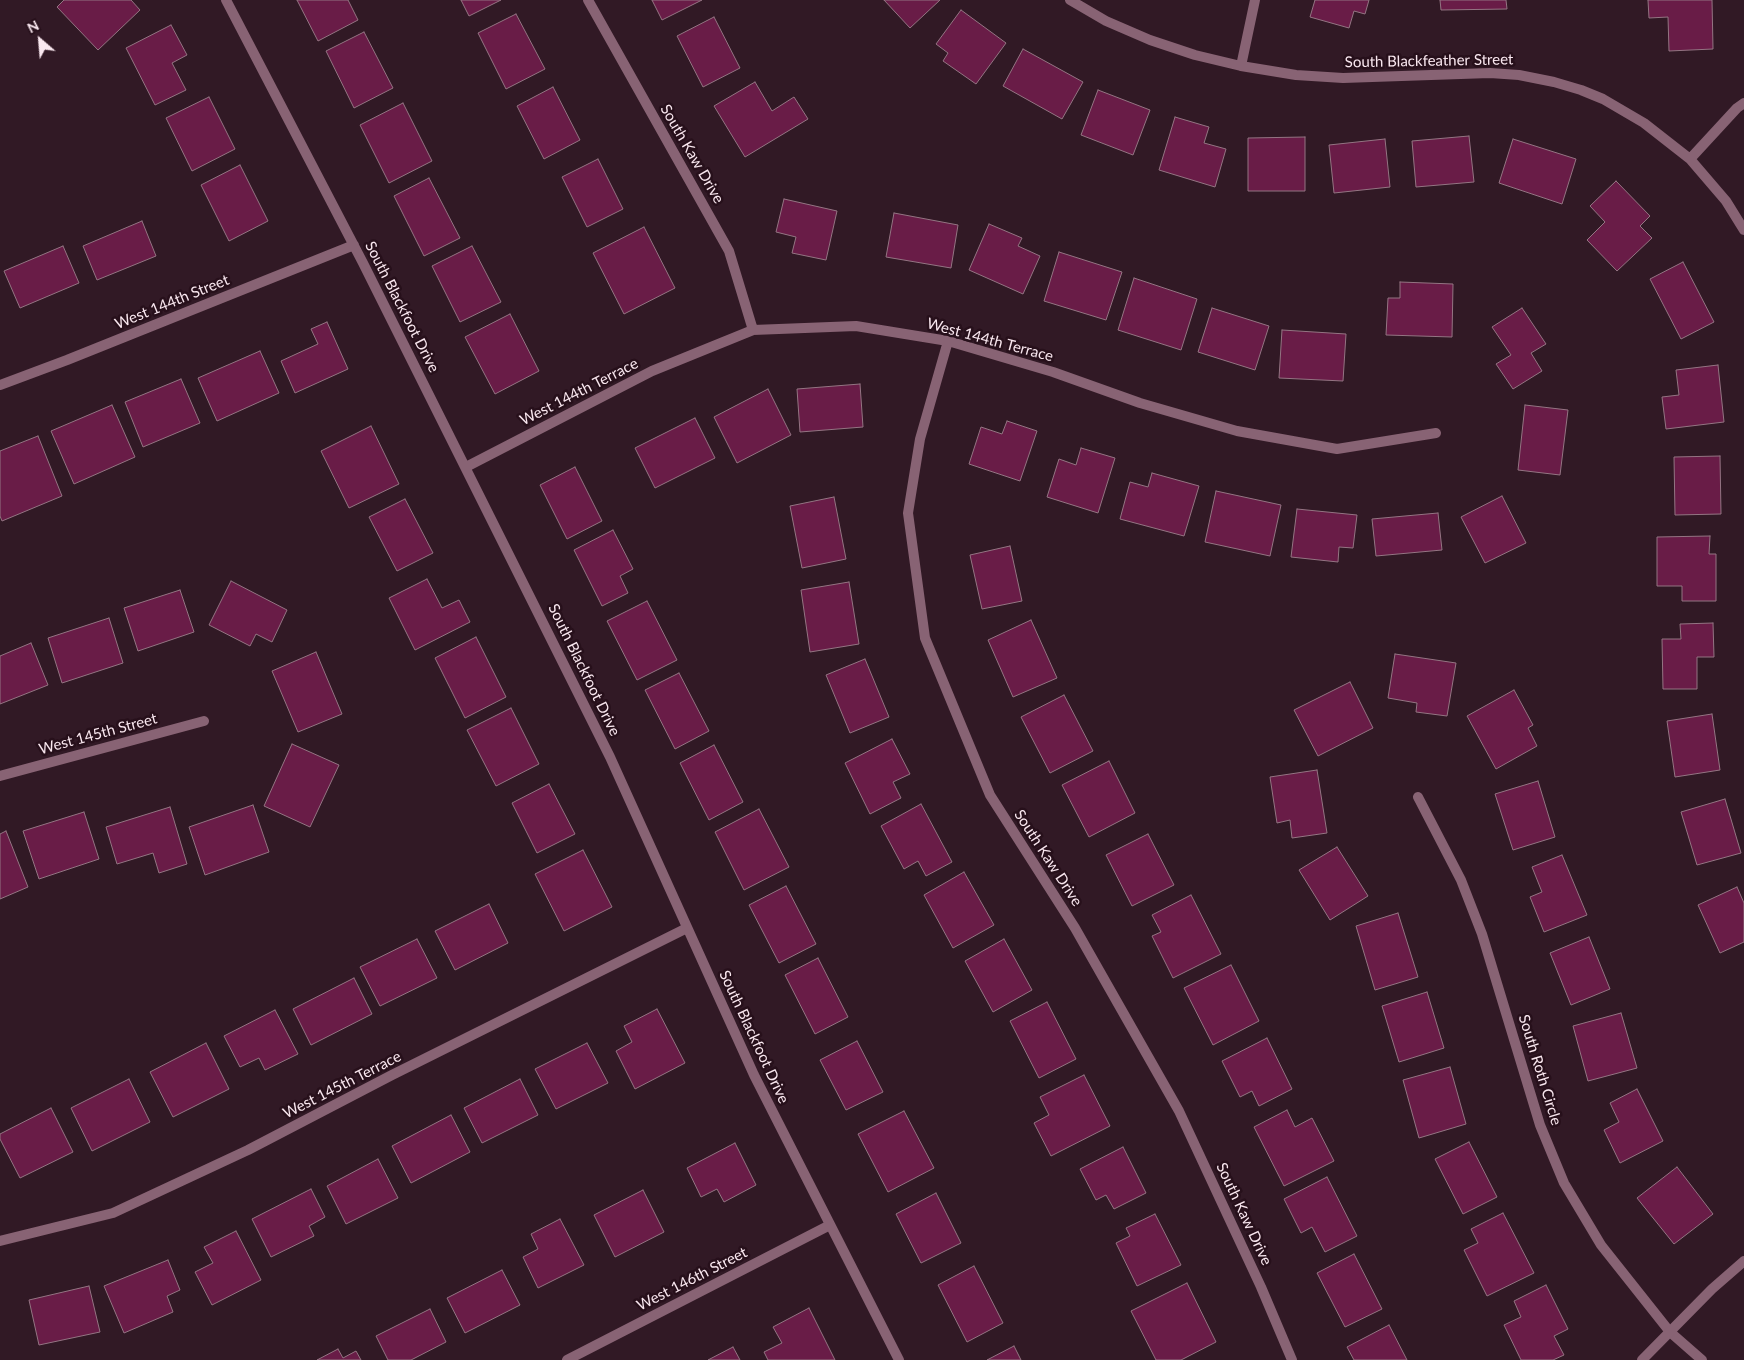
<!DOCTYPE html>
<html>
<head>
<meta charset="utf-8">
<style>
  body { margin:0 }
  #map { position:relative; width:1744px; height:1360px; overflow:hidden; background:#311925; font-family:Lato,sans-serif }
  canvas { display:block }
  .north { position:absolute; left:15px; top:15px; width:50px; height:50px; -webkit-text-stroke:4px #27101b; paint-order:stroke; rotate:333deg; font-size:14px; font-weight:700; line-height:20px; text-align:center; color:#f9e7ef }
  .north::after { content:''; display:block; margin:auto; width:18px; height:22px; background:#f9e7ef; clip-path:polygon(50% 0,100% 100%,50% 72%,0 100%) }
</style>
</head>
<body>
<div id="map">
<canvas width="1744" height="1360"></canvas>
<div class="north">N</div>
</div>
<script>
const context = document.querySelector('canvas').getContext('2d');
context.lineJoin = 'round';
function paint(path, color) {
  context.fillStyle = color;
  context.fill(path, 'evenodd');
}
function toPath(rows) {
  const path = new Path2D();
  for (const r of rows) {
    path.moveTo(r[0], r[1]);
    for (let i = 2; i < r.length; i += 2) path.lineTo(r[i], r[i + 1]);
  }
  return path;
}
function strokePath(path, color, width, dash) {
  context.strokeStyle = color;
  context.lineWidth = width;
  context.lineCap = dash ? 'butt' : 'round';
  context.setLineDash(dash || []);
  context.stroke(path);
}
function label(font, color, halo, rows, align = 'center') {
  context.font = font + ' Lato,sans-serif';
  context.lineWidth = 5;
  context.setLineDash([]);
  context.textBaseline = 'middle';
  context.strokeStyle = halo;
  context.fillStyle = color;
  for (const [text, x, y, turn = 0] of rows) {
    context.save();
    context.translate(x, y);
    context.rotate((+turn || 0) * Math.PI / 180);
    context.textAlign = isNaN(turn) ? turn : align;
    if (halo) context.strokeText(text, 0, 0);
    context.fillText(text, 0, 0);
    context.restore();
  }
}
const building = toPath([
  [64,0,131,0,140,10,98,50,57,7,64,0],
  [297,0,348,0,358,20,318,41,297,0],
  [461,0,501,0,469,16,461,0],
  [652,0,702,0,662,20,652,0],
  [884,0,940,0,910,28,884,0],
  [1315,0,1369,0,1365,14,1354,11,1349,28,1310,17,1315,0],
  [1440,0,1506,0,1507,9,1441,10,1440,0],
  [1648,0,1712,0,1713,49,1669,51,1668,17,1649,18,1648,0],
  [961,10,1006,43,976,84,943,61,948,53,936,44,961,10],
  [516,14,545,69,506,89,478,33,516,14],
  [714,17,740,68,703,87,677,36,714,17],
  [171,25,187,55,172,63,186,90,155,105,126,48,171,25],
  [364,32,393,88,354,108,326,51,364,32],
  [1023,49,1083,82,1062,119,1003,86,1023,49],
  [755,82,772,111,794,97,808,119,745,157,714,106,755,82],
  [553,87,580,140,544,159,517,106,553,87],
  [1098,90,1150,110,1133,155,1081,135,1098,90],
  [209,97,235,149,192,171,166,118,209,97],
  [403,103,432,161,389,183,360,125,403,103],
  [1175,117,1209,127,1204,143,1226,149,1215,187,1159,170,1175,117],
  [1469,136,1474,182,1416,187,1412,141,1469,136],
  [1305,137,1305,191,1248,191,1248,138,1305,137],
  [1385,139,1390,187,1334,193,1329,145,1385,139],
  [1513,139,1576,159,1562,204,1499,183,1513,139],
  [598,159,623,209,587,227,562,177,598,159],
  [240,165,268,221,229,241,201,185,240,165],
  [429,178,460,238,424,256,394,196,429,178],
  [1616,181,1650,216,1640,226,1652,238,1617,271,1587,240,1605,222,1590,206,1616,181],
  [784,199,837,211,826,260,792,253,796,237,776,232,784,199],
  [894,213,958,225,951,268,886,257,894,213],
  [142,221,156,256,97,280,83,246,142,221],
  [989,224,1022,238,1018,246,1040,256,1023,294,969,270,989,224],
  [644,227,675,288,624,314,593,253,644,227],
  [63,246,79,283,20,308,4,271,63,246],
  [472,246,501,302,460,322,432,266,472,246],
  [1059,252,1122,272,1106,320,1044,301,1059,252],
  [1683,262,1714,322,1681,339,1650,279,1683,262],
  [1134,278,1197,299,1181,350,1118,330,1134,278],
  [1400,282,1453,284,1452,337,1386,335,1388,298,1400,298,1400,282],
  [1212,308,1269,326,1255,370,1198,352,1212,308],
  [1522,308,1546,344,1531,353,1542,371,1513,389,1496,364,1511,355,1492,327,1522,308],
  [510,314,539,371,495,394,465,337,510,314],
  [327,322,348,369,295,393,281,361,318,344,311,329,327,322],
  [1282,330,1346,334,1343,381,1279,378,1282,330],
  [260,351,279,393,217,421,198,378,260,351],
  [1718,365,1724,422,1666,429,1662,397,1679,395,1676,370,1718,365],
  [181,379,200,423,143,447,125,402,181,379],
  [860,384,863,427,800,432,797,389,860,384],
  [768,389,791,435,737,463,714,417,768,389],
  [112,405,135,457,74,484,51,431,112,405],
  [1525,405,1568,410,1560,475,1518,470,1525,405],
  [695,418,715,458,655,488,635,448,695,418],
  [1007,421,1037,431,1020,481,969,464,981,427,1002,434,1007,421],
  [371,426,399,484,349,508,321,451,371,426],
  [38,436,62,496,2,521,0,516,0,451,38,436],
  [1081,448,1115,458,1098,513,1047,497,1059,459,1076,465,1081,448],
  [1720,456,1721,514,1675,515,1674,457,1720,456],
  [575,467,602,521,567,539,540,485,575,467],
  [1152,473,1199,486,1184,536,1120,519,1130,482,1148,487,1152,473],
  [1216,491,1281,505,1270,556,1205,542,1216,491],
  [1502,496,1526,543,1485,563,1461,517,1502,496],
  [834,497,846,559,802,568,790,506,834,497],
  [405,499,433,553,397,571,369,517,405,499],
  [1297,509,1357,515,1353,548,1339,547,1338,562,1291,557,1297,509],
  [1438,513,1442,550,1376,556,1372,519,1438,513],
  [613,530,633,569,620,576,628,593,602,606,574,550,613,530],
  [1710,536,1709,554,1716,554,1716,601,1682,601,1682,586,1657,586,1657,537,1710,536],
  [1010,546,1022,601,982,609,970,555,1010,546],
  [427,579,442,608,459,600,470,622,415,650,389,598,427,579],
  [231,581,287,610,272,642,256,634,250,646,209,625,231,581],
  [849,582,859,644,810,652,801,590,849,582],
  [180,590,194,632,138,651,124,608,180,590],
  [647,601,677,660,637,680,607,621,647,601],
  [109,618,123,663,62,683,48,638,109,618],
  [1031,620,1057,678,1013,697,988,640,1031,620],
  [1713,623,1714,657,1697,657,1697,689,1663,689,1662,639,1681,639,1680,624,1713,623],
  [476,637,506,697,465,718,435,658,476,637],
  [31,643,48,685,0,704,0,656,31,643],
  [316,652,342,714,298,732,272,671,316,652],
  [1395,654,1456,663,1447,716,1416,712,1417,703,1388,698,1395,654],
  [865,659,889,717,850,733,826,675,865,659],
  [679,673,709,731,675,749,645,690,679,673],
  [1350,682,1373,728,1318,756,1294,710,1350,682],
  [1514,690,1533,725,1528,728,1537,746,1496,769,1467,716,1514,690],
  [1064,695,1093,751,1050,773,1021,717,1064,695],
  [511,708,539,764,496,786,467,730,511,708],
  [1712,714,1720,770,1675,777,1667,721,1712,714],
  [892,739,910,774,893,782,901,798,870,814,845,763,892,739],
  [292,744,339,765,310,827,264,806,292,744],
  [714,745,743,802,709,820,680,763,714,745],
  [1109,761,1135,813,1089,837,1062,785,1109,761],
  [1317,770,1327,833,1292,838,1290,820,1277,823,1270,777,1317,770],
  [1538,781,1555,837,1513,850,1495,794,1538,781],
  [549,784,575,834,537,853,512,803,549,784],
  [1725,799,1741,853,1697,865,1681,812,1725,799],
  [921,804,952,862,926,876,918,861,904,869,881,826,921,804],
  [253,805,269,852,205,875,189,827,253,805],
  [170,807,187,864,159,873,153,853,117,864,106,827,170,807],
  [759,809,789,867,744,890,715,832,759,809],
  [84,812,99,859,39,879,23,831,84,812],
  [6,831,28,887,0,899,0,834,6,831],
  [1148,834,1174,885,1132,906,1106,855,1148,834],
  [1337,847,1368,896,1330,920,1299,870,1337,847],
  [583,850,612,907,564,931,535,874,583,850],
  [1562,855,1587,915,1544,932,1530,897,1542,892,1532,867,1562,855],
  [964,872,994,925,953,948,924,895,964,872],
  [786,886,816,944,779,963,749,905,786,886],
  [1737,887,1744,903,1744,942,1720,953,1698,905,1737,887],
  [1191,895,1221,954,1173,978,1152,936,1161,932,1152,915,1191,895],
  [489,904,508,943,455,970,435,931,489,904],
  [1398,913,1418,977,1375,990,1356,926,1398,913],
  [1589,937,1610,989,1571,1005,1550,953,1589,937],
  [417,939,437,978,380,1006,360,967,417,939],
  [1004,939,1032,990,993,1012,965,961,1004,939],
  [818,958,848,1017,815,1034,785,975,818,958],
  [1231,965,1259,1021,1213,1045,1184,988,1231,965],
  [354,978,372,1014,311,1045,293,1009,354,978],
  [1427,992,1444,1048,1399,1062,1382,1006,1427,992],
  [1047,1002,1076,1059,1039,1078,1010,1021,1047,1002],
  [657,1009,685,1063,635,1089,616,1051,632,1042,624,1026,657,1009],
  [275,1010,298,1054,265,1070,259,1058,240,1067,224,1036,275,1010],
  [1621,1013,1637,1068,1588,1081,1573,1026,1621,1013],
  [1267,1038,1292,1089,1259,1106,1252,1091,1240,1097,1222,1061,1267,1038],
  [857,1041,883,1092,846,1110,820,1060,857,1041],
  [206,1043,229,1089,173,1117,150,1072,206,1043],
  [587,1043,608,1083,556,1109,535,1069,587,1043],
  [1450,1067,1466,1124,1419,1138,1403,1080,1450,1067],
  [1084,1075,1110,1126,1051,1156,1034,1123,1049,1115,1040,1097,1084,1075],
  [129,1079,150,1122,92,1151,71,1108,129,1079],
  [520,1079,538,1115,482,1143,464,1108,520,1079],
  [1637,1089,1663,1141,1620,1163,1604,1130,1619,1122,1610,1103,1637,1089],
  [51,1108,73,1152,20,1178,0,1139,0,1134,51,1108],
  [1287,1110,1295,1127,1312,1118,1334,1161,1284,1186,1254,1127,1287,1110],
  [904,1111,934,1168,888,1192,858,1134,904,1111],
  [451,1115,470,1152,411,1183,392,1146,451,1115],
  [1469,1142,1497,1197,1463,1214,1435,1159,1469,1142],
  [735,1143,756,1185,724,1202,717,1189,701,1197,687,1168,735,1143],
  [1123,1147,1146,1193,1114,1209,1106,1195,1096,1200,1080,1169,1123,1147],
  [378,1159,398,1198,346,1224,327,1186,378,1159],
  [1677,1167,1713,1214,1674,1244,1637,1198,1677,1167],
  [1327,1177,1357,1236,1325,1252,1312,1227,1301,1233,1284,1199,1327,1177],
  [311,1189,325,1217,309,1226,314,1236,271,1257,252,1219,311,1189],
  [643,1190,664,1232,615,1257,594,1215,643,1190],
  [936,1193,961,1243,921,1263,896,1214,936,1193],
  [1503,1213,1534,1273,1487,1296,1464,1250,1478,1243,1471,1229,1503,1213],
  [1155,1214,1181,1265,1137,1286,1116,1243,1130,1236,1126,1228,1155,1214],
  [560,1219,584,1265,538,1288,523,1257,538,1249,531,1234,560,1219],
  [236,1231,261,1280,212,1305,195,1272,213,1263,204,1247,236,1231],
  [1354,1254,1382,1309,1345,1327,1317,1273,1354,1254],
  [168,1260,180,1290,167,1296,173,1312,124,1333,104,1286,168,1260],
  [974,1266,1003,1323,967,1342,938,1285,974,1266],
  [502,1270,520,1305,465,1333,447,1298,502,1270],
  [1187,1283,1216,1342,1181,1360,1156,1360,1131,1311,1187,1283],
  [1546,1285,1568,1329,1554,1336,1564,1355,1553,1360,1521,1360,1504,1325,1521,1317,1514,1301,1546,1285],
  [89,1286,100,1332,39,1345,29,1300,89,1286],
  [809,1308,835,1360,768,1360,764,1352,782,1343,773,1327,809,1308],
  [430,1309,446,1342,411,1360,388,1360,376,1336,430,1309],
  [1389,1325,1407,1360,1354,1360,1347,1347,1389,1325],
  [1014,1346,1021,1360,987,1360,1014,1346],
  [733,1347,740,1360,708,1360,733,1347],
  [338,1349,343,1358,356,1351,361,1360,317,1360,338,1349]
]);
const minor = toPath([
  [226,0,363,263,610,757,754,1075,899,1360],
  [588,0,729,251,753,330],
  [1070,0,1106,21,1150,40,1195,55,1241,66,1296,75,1343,78,1490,73,1519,75,1554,82,1581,90,1603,99,1644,123,1690,159,1726,201,1744,230],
  [1241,66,1255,0],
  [1690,159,1737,108,1744,103],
  [948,341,920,439,908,513,925,638,990,795,1075,928,1179,1111,1261,1287,1292,1360],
  [0,385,67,360,354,245],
  [466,467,652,371,753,330,856,326,948,341,1053,372,1140,403,1237,431,1337,449,1436,433],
  [0,776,204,721],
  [1418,797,1461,880,1482,934,1540,1125,1564,1183,1601,1245,1670,1332,1702,1360],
  [0,1241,113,1213,248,1150,392,1075,687,928],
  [567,1360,830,1225]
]);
const tertiary = toPath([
  [1642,1360,1712,1289,1744,1261]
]);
const streetNames = [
  ["South Blackfeather Street",1429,61,-1],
  ["South Kaw Drive",692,154,60],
  ["West 144th Street",172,302,-22],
  ["South Blackfoot Drive",402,307,63],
  ["West 144th Terrace",990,340,15],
  ["West 144th Terrace",579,392,-27],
  ["South Blackfoot Drive",584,670,64],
  ["West 145th Street",98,734,-15],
  ["South Kaw Drive",1048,858,57],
  ["South Blackfoot Drive",754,1037,65],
  ["South Roth Circle",1540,1070,73],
  ["West 145th Terrace",342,1085,-27],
  ["South Kaw Drive",1244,1214,65],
  ["West 146th Street",692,1279,-27]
];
paint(building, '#691c47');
strokePath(building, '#947583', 1);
strokePath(minor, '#886374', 10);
strokePath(tertiary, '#886374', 10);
label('15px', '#f9e7ef', '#27101b', streetNames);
</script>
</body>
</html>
